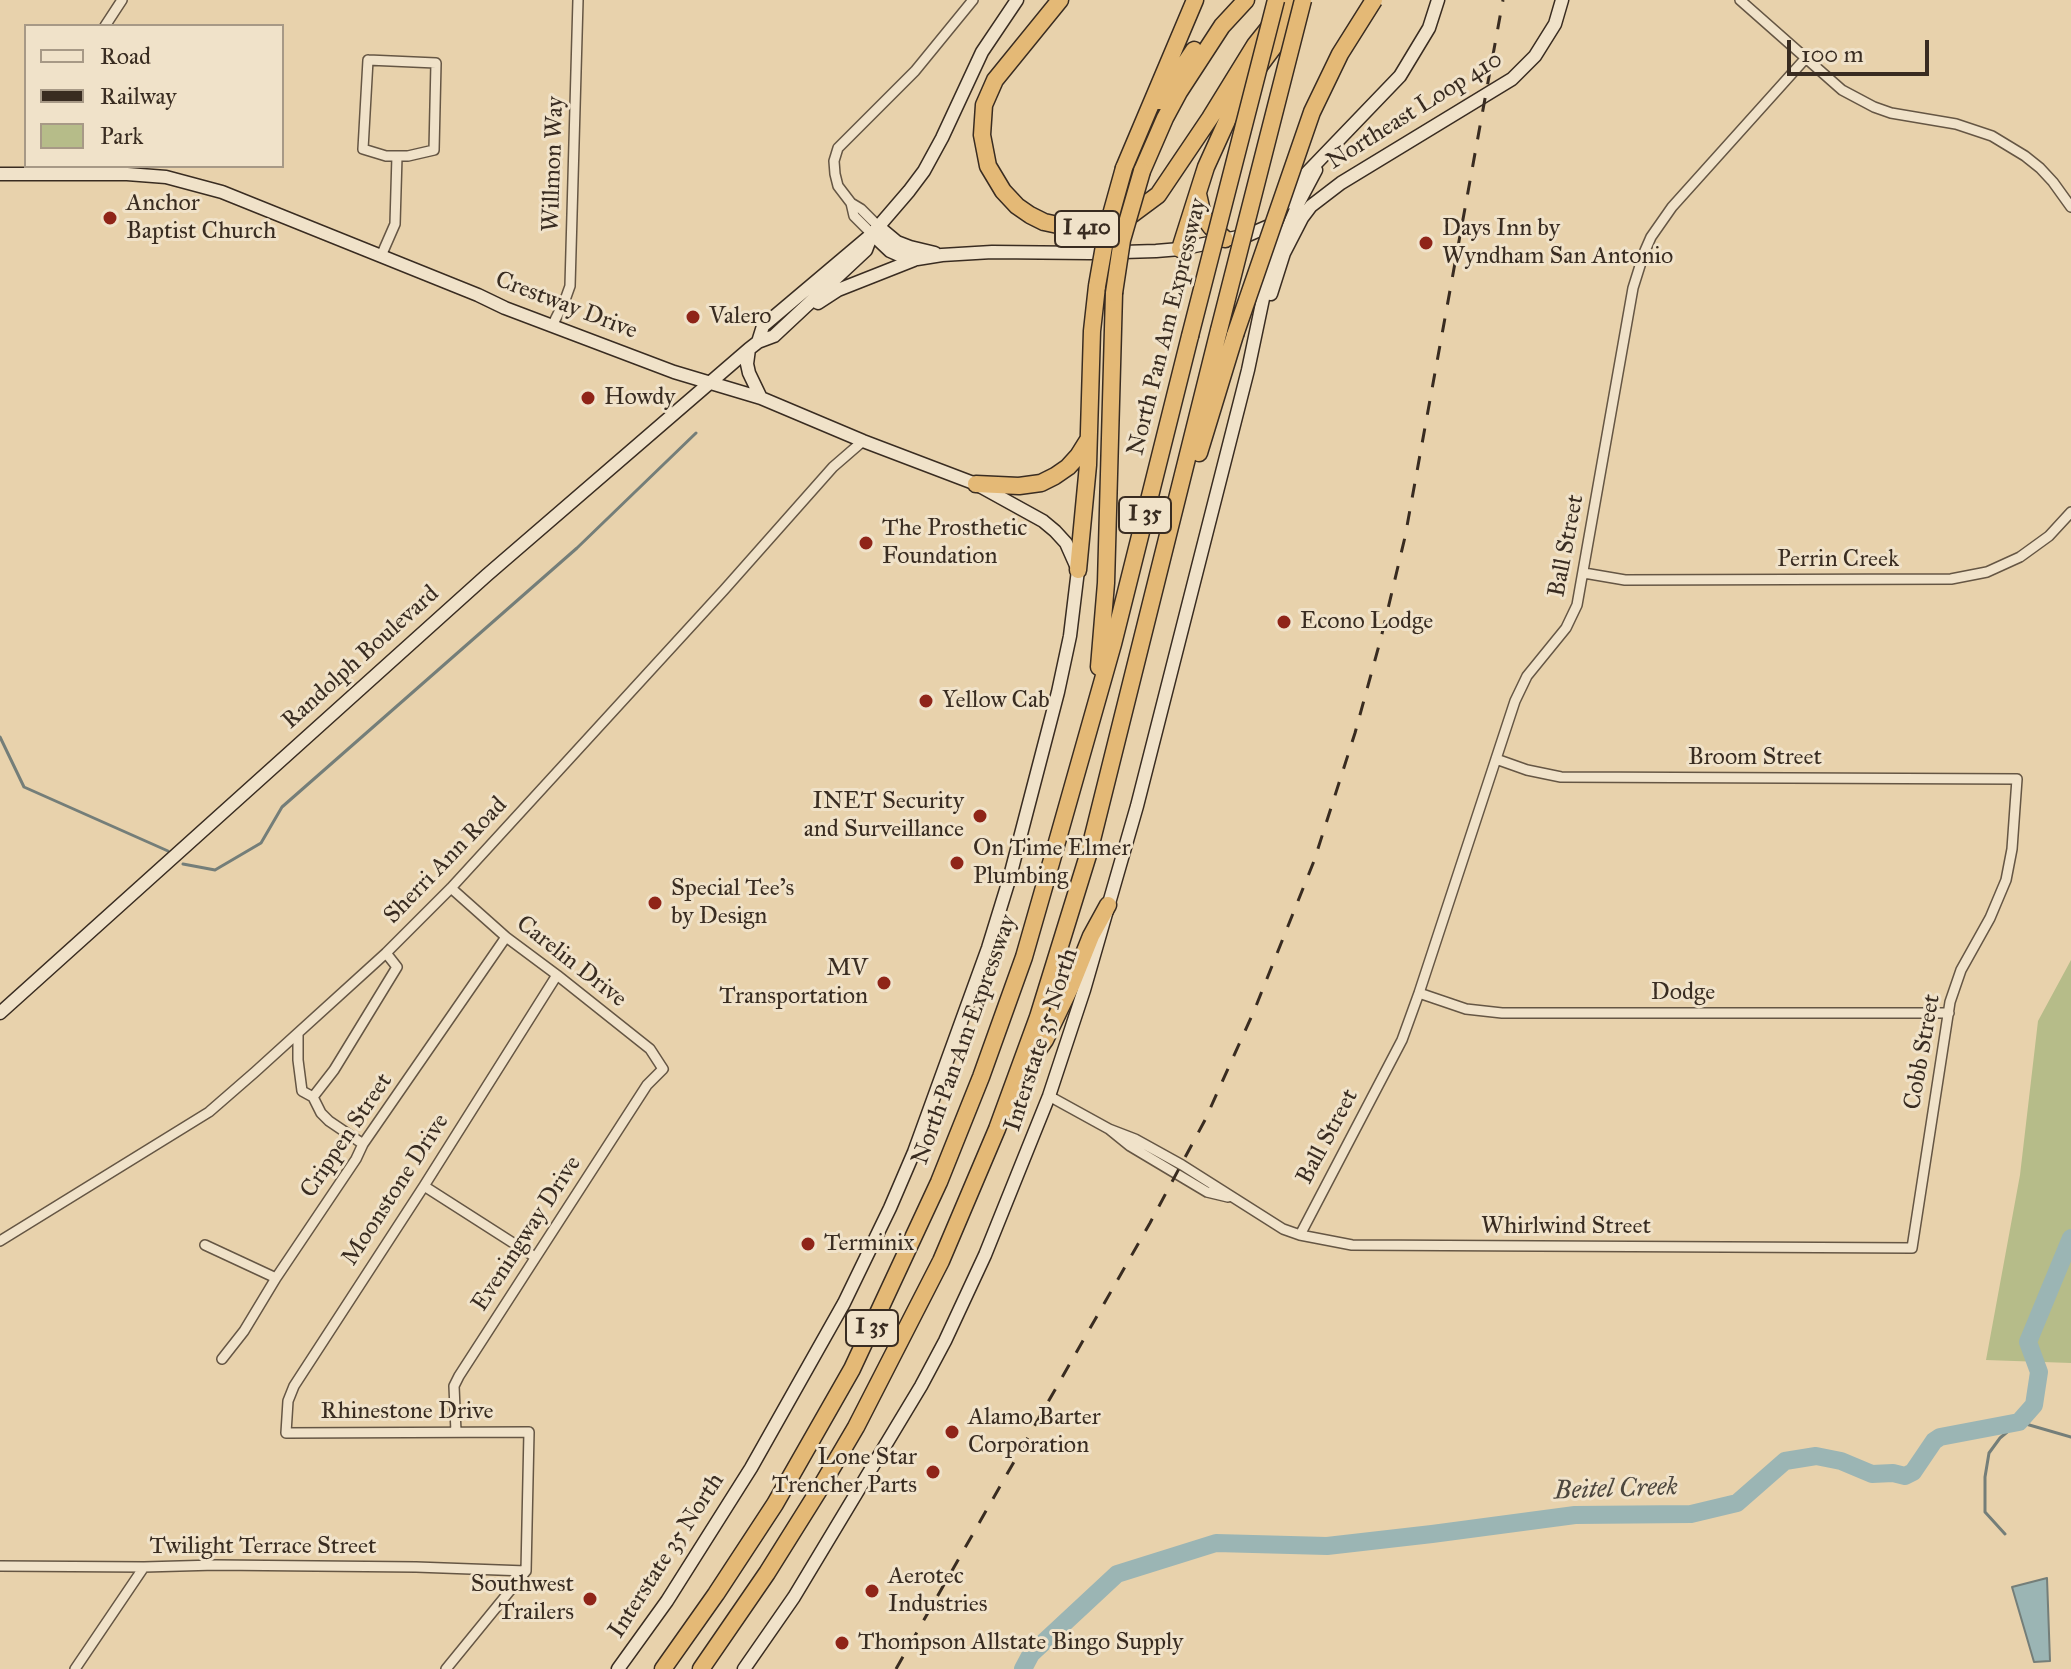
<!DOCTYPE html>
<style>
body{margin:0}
#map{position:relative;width:2071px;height:1669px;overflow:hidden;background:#e8d2ac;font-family:"IM FELL Great Primer",serif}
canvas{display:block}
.legend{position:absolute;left:24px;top:24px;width:260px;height:144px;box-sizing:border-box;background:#f0e2c9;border:2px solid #a79986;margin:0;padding:10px 14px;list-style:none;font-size:24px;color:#392c21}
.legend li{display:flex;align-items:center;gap:16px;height:40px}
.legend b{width:40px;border:2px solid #a79986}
.scale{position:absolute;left:1787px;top:40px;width:142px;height:36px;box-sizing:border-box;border:4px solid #392c21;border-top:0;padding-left:10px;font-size:24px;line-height:28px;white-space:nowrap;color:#392c21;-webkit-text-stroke:6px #f0e2c9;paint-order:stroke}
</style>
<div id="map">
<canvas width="2071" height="1669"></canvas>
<ul class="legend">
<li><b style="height:10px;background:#f0e2c9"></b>Road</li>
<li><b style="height:10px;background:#392c21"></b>Railway</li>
<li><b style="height:22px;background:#b6bc89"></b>Park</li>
</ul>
<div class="scale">100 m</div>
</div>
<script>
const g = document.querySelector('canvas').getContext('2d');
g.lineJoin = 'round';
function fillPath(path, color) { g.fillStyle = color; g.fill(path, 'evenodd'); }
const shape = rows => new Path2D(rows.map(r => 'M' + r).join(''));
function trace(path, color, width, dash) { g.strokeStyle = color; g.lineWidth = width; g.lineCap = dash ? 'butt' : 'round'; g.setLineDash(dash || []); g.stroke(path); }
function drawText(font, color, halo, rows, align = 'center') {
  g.font = font + ' "IM FELL Great Primer",serif'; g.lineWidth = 6; g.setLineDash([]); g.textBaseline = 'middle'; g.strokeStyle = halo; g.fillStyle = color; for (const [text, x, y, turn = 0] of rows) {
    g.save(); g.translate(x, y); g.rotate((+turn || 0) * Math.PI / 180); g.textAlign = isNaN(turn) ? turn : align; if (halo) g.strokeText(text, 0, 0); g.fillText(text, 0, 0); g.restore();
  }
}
fillPath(shape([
 [2071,960,2071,1363,1986,1360,2020,1175,2038,1021]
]), '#b6bc89');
const water = shape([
 [2047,1578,2050,1661,2034,1662,2012,1587,2047,1578]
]);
fillPath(water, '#9bb5b4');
trace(water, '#747e79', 2);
trace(shape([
 [0,737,24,787,168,851],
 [183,864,215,870,261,843,282,807,577,548,696,433],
 [2005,1534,1985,1512,1985,1477,1989,1453,2000,1438,2019,1422,2071,1437]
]), '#747e79', 3);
trace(shape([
 [1023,1669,1031,1654,1117,1574,1216,1543,1327,1546,1432,1534,1575,1515,1691,1514,1737,1503,1785,1461,1816,1456,1841,1461,1872,1474,1893,1473,1905,1476,1913,1472,1934,1441,1940,1437,2019,1422,2034,1405,2039,1372,2028,1342,2071,1238]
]), '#9bb5b4', 18);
const street = shape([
 [1740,0,1842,90,1874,107,1891,113,1956,124,1992,136,2025,156,2040,168,2053,182,2071,207],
 [105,26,122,0],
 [368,60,436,63,434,150,408,156,386,156,363,149,368,60],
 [851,203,854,216,872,234],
 [879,227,861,209,851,203,838,186,835,174,834,161,838,148,915,71,973,0],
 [381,256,395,224,397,156],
 [552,326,565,300,570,286,578,0],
 [1584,573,1625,580,1951,579,1987,572,2020,557,2049,536,2071,512],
 [451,888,506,937,557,975,650,1049,663,1069,647,1085,459,1376,454,1386,456,1432],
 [1419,993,1466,1009,1502,1013,1949,1013],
 [298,1034,298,1060,302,1091,313,1097,321,1113,329,1121,363,1144],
 [1049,1096,1109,1129,1130,1146,1207,1192,1228,1197],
 [313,1097,334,1070,397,967,386,953],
 [1109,1129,1135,1139,1182,1165,1283,1229,1300,1235,1352,1245,1912,1248,1950,1002,1961,970,1990,918,2006,880,2012,849,2017,779,1561,777,1527,770,1496,759],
 [424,1186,535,1257],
 [1300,1235,1402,1040,1419,993,1515,701,1527,676,1566,628,1577,605,1633,288,1644,253,1651,237,1672,207,1805,59],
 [0,1241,209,1112,255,1072,386,953,451,888,724,590,833,467,863,441],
 [205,1245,276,1278],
 [222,1359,244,1331,276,1278,356,1159,363,1144,506,937],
 [0,1566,144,1567,216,1565,416,1567,526,1571],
 [75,1669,144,1567],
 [446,1669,526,1571,529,1432,286,1433,288,1401,294,1386,424,1186,557,975]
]);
const secondary = shape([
 [0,174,127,174,166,177,222,192,478,295,505,308,674,372,761,398,863,441,976,484,1043,521,1055,531,1066,543,1078,570,1070,636,1058,692,1009,880,988,948,914,1152,890,1208,844,1303,751,1468,667,1601,618,1669],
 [1287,203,1302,178,1400,76,1429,28,1438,0],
 [879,227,897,242,910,247,935,253],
 [872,234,890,251,899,255,917,259,942,255,992,252,1090,253,1156,251,1180,249,1248,235,1276,223],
 [1284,253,1302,218,1311,206,1341,183,1512,79,1535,56,1555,24,1562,0],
 [1271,294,1284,253,1285,235,1299,202,1316,170],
 [818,303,838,290,914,260],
 [758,342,763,326,872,234,909,191,924,171,942,138,982,52,1017,0],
 [749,349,747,364,749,373,761,398],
 [0,1013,487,575,749,349,758,342,774,336,866,250,872,234],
 [744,1669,794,1597,921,1386,945,1341,985,1255,1049,1096,1084,990,1137,806,1248,370,1277,232]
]);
const highway = shape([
 [1060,0,995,80,984,105,982,135,988,166,1003,191,1017,206,1030,215,1044,222,1081,230,1109,226,1127,218,1158,195,1210,118,1255,45,1291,0],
 [1160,101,1194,50],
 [1124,168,1195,0],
 [1142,171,1165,118,1179,92,1222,26,1246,0],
 [1198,194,1203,216,1211,227,1225,239],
 [1180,249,1206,167,1240,92,1299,13],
 [1199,453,1235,335],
 [976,484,1019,486,1041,483,1055,476,1068,467,1078,456,1088,440],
 [1078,570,1088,465,1092,331,1097,286],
 [1099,667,1106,583,1114,293],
 [1028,1064,1045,1040,1071,986,1091,936,1108,905],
 [663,1669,716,1594,775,1504,852,1369,939,1182,981,1077,1024,957,1059,835,1113,644,1190,336],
 [701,1669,767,1573,819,1490,856,1427,941,1261,997,1129,1038,1017,1089,852,1219,330]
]);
trace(street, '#655644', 12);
trace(secondary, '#392c21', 15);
trace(highway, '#392c21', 19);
trace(street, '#f0e2c9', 9);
trace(secondary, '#f0e2c9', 12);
trace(highway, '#e4b976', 16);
trace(shape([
 [896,1669,1150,1223,1205,1120,1254,1011,1314,861,1355,733,1381,638,1405,537,1503,0]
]), '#392c21', 3, [14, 14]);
const highwayBridge = shape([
 [1097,286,1107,229,1124,168],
 [1114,293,1122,240,1142,171],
 [1219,330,1303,0],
 [1235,335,1312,112,1340,54,1374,0],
 [1190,336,1276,0]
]);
trace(highwayBridge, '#392c21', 19, []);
trace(highwayBridge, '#e4b976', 16);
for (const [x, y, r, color] of [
 [110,218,8,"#8f2418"],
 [1426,243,8,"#8f2418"],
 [693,317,8,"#8f2418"],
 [588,398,8,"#8f2418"],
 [866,543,8,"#8f2418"],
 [1284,622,8,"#8f2418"],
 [926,701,8,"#8f2418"],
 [980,816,8,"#8f2418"],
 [957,863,8,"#8f2418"],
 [655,903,8,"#8f2418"],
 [884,983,8,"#8f2418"],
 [808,1244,8,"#8f2418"],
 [952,1432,8,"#8f2418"],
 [933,1472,8,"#8f2418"],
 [872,1591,8,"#8f2418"],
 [590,1599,8,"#8f2418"],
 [842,1643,8,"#8f2418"]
]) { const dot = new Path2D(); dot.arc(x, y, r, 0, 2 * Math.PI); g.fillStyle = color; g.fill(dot); trace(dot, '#f0e2c9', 3); }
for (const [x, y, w] of [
 [1087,229,64],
 [1145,515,52],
 [872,1328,52]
]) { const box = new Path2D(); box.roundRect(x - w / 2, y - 18, w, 36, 6); g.fillStyle = '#f0e2c9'; g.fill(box); trace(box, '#392c21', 2); }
drawText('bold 22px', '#392c21', null, [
 ["I 410",1087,229],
 ["I 35",1145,515],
 ["I 35",872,1328]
]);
drawText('24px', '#392c21', '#f0e2c9', [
 ["Northeast Loop 410",1415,111,-32],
 ["Willmon Way",554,164,-88],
 ["Crestway Drive",566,306,21],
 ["North Pan Am Expressway",1168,327,-76],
 ["Ball Street",1567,546,-79],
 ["Perrin Creek",1838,560],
 ["Randolph Boulevard",361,658,-42],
 ["Broom Street",1755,758],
 ["Sherri Ann Road",446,861,-46],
 ["Carelin Drive",571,962,38],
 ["Dodge",1683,993],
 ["North Pan Am Expressway",965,1040,-70],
 ["Interstate 35 North",1042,1040,-72],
 ["Cobb Street",1923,1052,-80],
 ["Crippen Street",347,1136,-56],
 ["Ball Street",1328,1137,-62],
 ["Moonstone Drive",396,1190,-57],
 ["Whirlwind Street",1566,1227],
 ["Eveningway Drive",527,1234,-57],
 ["Rhinestone Drive",407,1412],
 ["Twilight Terrace Street",263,1547],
 ["Interstate 35 North",667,1556,-57]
]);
drawText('24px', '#392c21', '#f0e2c9', [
 ["Anchor",126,204],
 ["Baptist Church",126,232],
 ["Days Inn by",1442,229],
 ["Wyndham San Antonio",1442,257],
 ["Valero",709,317],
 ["Howdy",604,398],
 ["The Prosthetic",882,529],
 ["Foundation",882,557],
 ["Econo Lodge",1300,622],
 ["Yellow Cab",942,701],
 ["INET Security",964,802,"right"],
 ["and Surveillance",964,830,"right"],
 ["On Time Elmer",973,849],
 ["Plumbing",973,877],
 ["Special Tee's",671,889],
 ["by Design",671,917],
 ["MV",868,969,"right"],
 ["Transportation",868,997,"right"],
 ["Terminix",824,1244],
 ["Alamo Barter",968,1418],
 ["Corporation",968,1446],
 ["Lone Star",917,1458,"right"],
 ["Trencher Parts",917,1486,"right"],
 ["Aerotec",888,1577],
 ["Industries",888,1605],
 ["Southwest",574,1585,"right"],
 ["Trailers",574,1613,"right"],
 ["Thompson Allstate Bingo Supply",858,1643]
], 'left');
drawText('italic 26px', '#4d473e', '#f0e2c9', [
 ["Beitel Creek",1616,1490,-2]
]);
</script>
